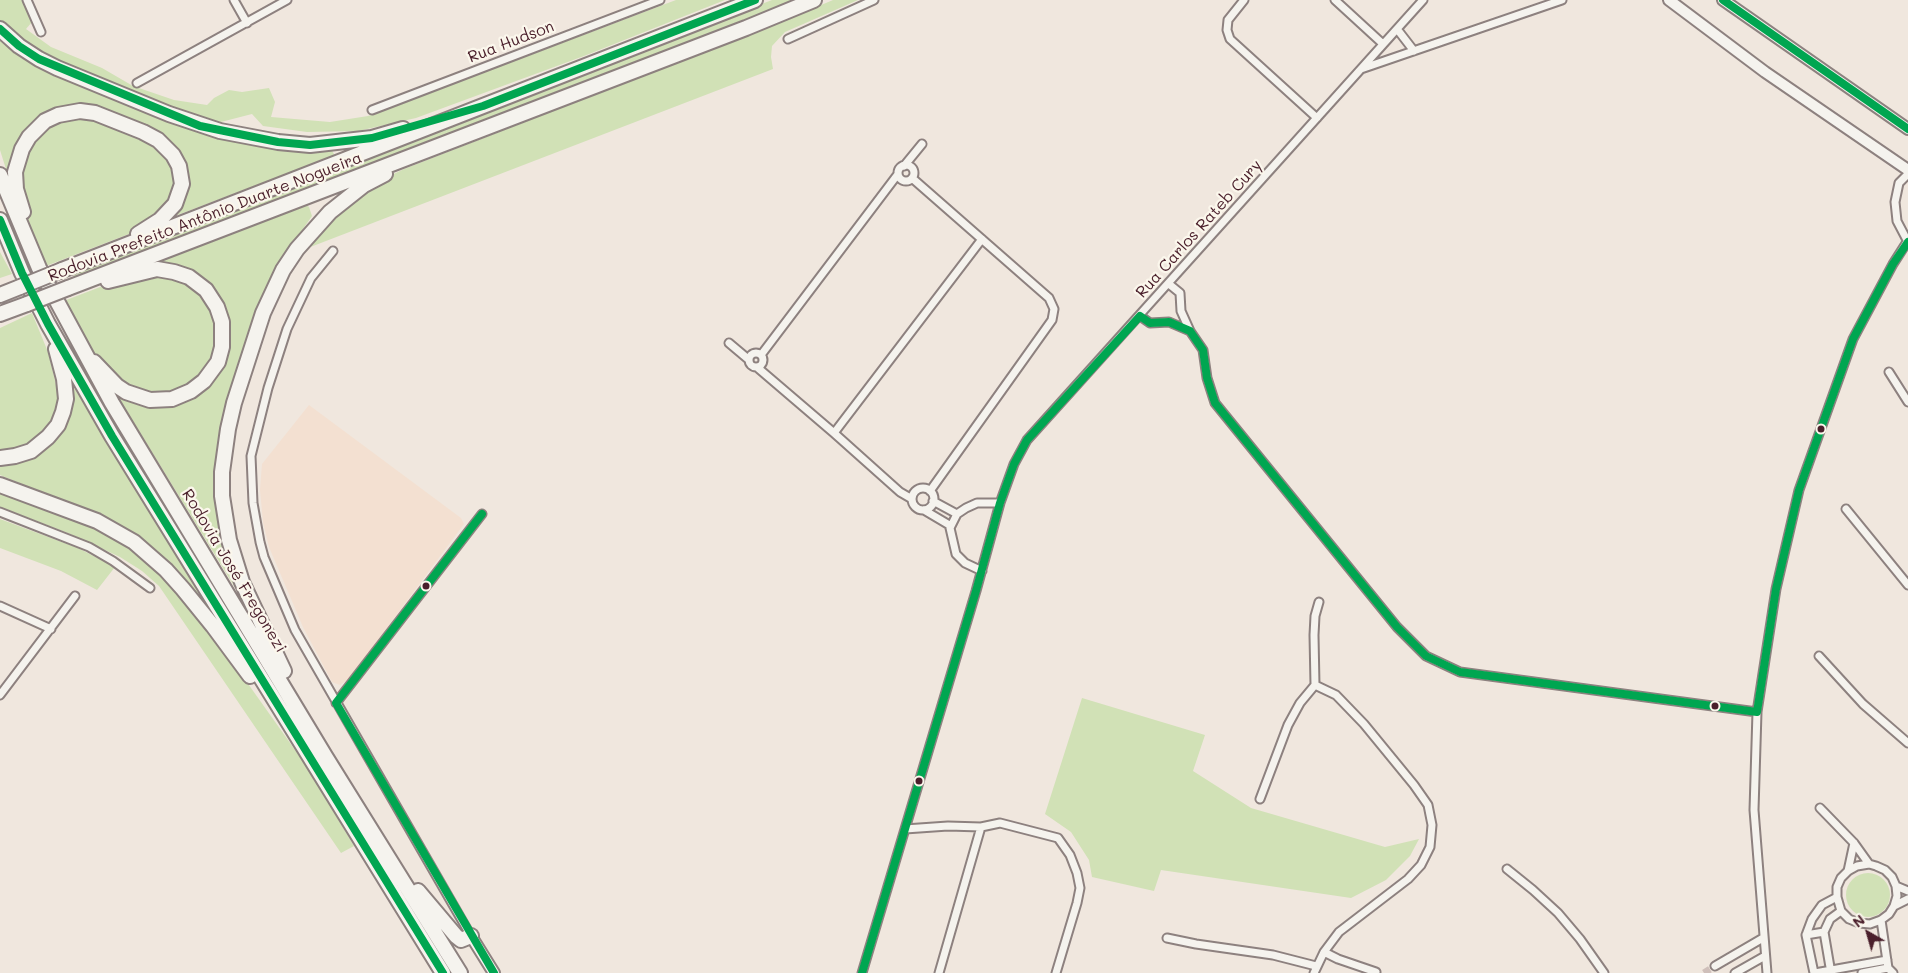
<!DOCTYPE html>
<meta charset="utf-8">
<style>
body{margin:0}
#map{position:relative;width:1908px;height:973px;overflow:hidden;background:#f0e7de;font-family:Mali,sans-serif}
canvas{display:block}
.north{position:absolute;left:1843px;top:908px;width:50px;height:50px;-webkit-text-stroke:4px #fbf7ec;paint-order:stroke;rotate:322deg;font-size:14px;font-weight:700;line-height:20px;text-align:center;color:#4a1f2b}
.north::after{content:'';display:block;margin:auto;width:18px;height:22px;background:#4a1f2b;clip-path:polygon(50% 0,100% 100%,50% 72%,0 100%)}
</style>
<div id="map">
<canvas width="1908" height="973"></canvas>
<div class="north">N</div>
</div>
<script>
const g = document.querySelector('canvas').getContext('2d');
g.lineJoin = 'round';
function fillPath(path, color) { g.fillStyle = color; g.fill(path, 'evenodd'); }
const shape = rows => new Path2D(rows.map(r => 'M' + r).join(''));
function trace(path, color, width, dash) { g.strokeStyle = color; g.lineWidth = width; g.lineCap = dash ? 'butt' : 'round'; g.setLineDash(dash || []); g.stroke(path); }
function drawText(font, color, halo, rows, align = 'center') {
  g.font = font + ' Mali,sans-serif'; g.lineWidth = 4.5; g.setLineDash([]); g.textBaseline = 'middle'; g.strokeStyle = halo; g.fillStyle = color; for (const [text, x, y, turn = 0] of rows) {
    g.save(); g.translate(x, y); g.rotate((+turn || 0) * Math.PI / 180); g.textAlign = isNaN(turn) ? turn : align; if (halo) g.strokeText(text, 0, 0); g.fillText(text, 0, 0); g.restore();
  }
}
fillPath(shape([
 [309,405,461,518,464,524,349,679,340,685,332,682,303,627,269,547,263,522,260,490,262,464]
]), '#f3e0d1');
fillPath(shape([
 [0,0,22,0,32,22,26,29,51,47,102,68,133,86,174,100,207,105,214,98,229,90,242,92,269,88,275,102,271,117,330,122,368,116,676,0,725,0,584,56,416,118,358,131,307,132,263,126,252,114,217,123,164,106,58,66,0,24],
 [772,0,803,0,258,207,75,279,73,274],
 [833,0,858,0,785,32,772,46,771,57,773,69,300,251,316,231,379,181,404,169,781,22],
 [0,35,163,116,331,149,334,154,333,156,175,216,183,204,186,192,181,163,108,113,36,123,11,185,0,150],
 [79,118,95,120,152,142,173,164,177,178,174,198,142,229,46,266,25,212,19,177,27,151,34,139,44,130,54,123,67,119],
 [0,188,34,272,28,274,0,194],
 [304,203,309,207,312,216,282,259,261,298,251,333,225,409,218,439,215,478,216,508,225,547,245,604,109,382,160,404,223,363,220,299,157,263,159,259],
 [0,252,12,274,0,278],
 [156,273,182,279,200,291,217,315,219,348,198,383,169,396,134,393,102,365,61,302,116,281],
 [32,313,48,352,59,397,54,419,39,437,21,448,0,450,0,328],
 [71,383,201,595,200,598,197,597,173,566,133,532,114,522,0,475,0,463,11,464,34,455,49,444],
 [0,488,71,513,139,549,202,619,305,764,354,846,341,853,159,586,142,571,120,557,68,533,0,507],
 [0,519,78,548,115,567,97,590,61,571,0,548],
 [1082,698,1205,735,1193,771,1251,808,1385,847,1419,839,1410,856,1386,880,1351,898,1161,870,1154,891,1092,877,1089,860,1071,832,1045,814],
 '1846 895a22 22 0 1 1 44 0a22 22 0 1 1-44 0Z'
]), '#d1e1b6');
trace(shape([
 [1704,973,1715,966]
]), '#cfbfba', 7, [7, 3.5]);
const street = shape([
 [27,0,41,32],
 [234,0,247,23],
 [1244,0,1228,20,1227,30,1230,39,1317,118],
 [1335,0,1383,44],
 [1397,29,1414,51],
 [788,39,874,0],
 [1361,69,1562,0],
 [137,83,287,0],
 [372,110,660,0],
 '898 173a8 8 0 1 1 16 0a8 8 0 1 1-16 0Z',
 [904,166,922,144],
 [1908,174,1899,183,1895,202,1897,221,1908,242],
 [912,178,1049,298,1054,309,1052,320,930,491],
 [333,251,311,278,287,329,268,388,251,456,253,503,260,542,264,557,295,630,471,936],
 [1169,284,1180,293,1181,311,1190,331,1203,350,1207,378,1215,403,1397,627,1426,656,1460,672,1757,712],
 [1140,316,1150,323,1169,322,1190,331],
 [729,343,748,359],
 '749 360a7 7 0 1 1 14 0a7 7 0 1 1-14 0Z',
 [761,355,898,174],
 [758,368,834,433,900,492,912,499],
 [1889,372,1908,402],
 [834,433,982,239],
 '912 499a11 11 0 1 1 22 0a11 11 0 1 1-22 0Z',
 [933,501,957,514],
 [1846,509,1908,585],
 [924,510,951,526],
 [0,512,89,547,113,561,150,588],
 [982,571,965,563,956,554,950,528,957,514,966,508,977,503,1000,503],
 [0,606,51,629],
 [1819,656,1863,704,1908,743],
 [0,695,75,596],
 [336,703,482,514],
 [1260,799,1288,725,1300,703,1315,685,1314,635,1315,616,1319,602],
 [1820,808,1854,843,1869,864],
 [905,829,948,826,981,827,1000,823,1058,838,1070,855,1077,873,1080,888,1077,903,1056,973],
 [1507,869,1533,890,1558,913,1580,939,1604,973],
 [1848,871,1854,843],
 [1896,886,1908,891],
 [1894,906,1897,896,1896,886,1892,877,1885,870,1876,866,1869,864,1857,866,1848,871,1841,878,1837,887,1837,897,1841,911,1849,919,1859,923,1870,924,1881,920,1889,914,1894,906,1908,899],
 [1881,920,1888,968,1893,973],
 [1806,935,1824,932],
 [1167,938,1196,944,1273,955,1316,966],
 [1324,952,1338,959,1376,972],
 [1715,966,1763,938],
 [862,973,976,591,1000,503,1014,464,1027,440,1423,0],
 [939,973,981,827],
 [1314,973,1324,952,1339,932,1408,879,1421,865,1430,847,1432,825,1428,805,1414,785,1364,724,1336,695,1315,685],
 [1735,973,1765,956],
 [1767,973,1754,810,1757,712,1776,589,1799,490,1853,339,1893,264,1907,242],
 [1814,973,1806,935,1812,919,1822,905,1837,897],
 [1815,973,1887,960],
 [1831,973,1824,932,1830,919,1841,911],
 [1862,973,1888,968]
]);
const secondary = shape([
 [1669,0,1765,72,1908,170],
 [1723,0,1908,129],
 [471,936,494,973]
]);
const highway = shape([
 [0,29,19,46,39,59,57,68,169,114,220,131,278,142,310,145,372,138,403,129],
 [0,175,39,268,112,403,325,756,460,973],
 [23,212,16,189,15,172,22,149,29,137,45,121,58,115,80,111,95,113,143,132,158,140,173,155,179,166,182,184,175,204,160,220,138,234],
 [0,220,22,273,48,324,112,436,443,973],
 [62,270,755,0],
 [68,288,746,28,814,0],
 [0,295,20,287],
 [0,314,27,304],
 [94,362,117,386,126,392,150,400,172,399,191,391,204,381,218,362,222,347,222,322,217,307,206,290,189,277,174,272,157,269,108,281],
 [0,458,15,456,31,451,48,437,58,425,63,412,66,399,64,379,56,349],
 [0,485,97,521,134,542,166,570,183,589,213,626,250,676],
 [284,671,242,582,229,540,222,496,222,472,228,429,234,403,263,313,283,270,297,249,330,212,364,185,385,174],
 [418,891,456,936,461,940,471,936]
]);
trace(street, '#8d817f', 11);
trace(secondary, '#8d817f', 14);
trace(highway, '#8d817f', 18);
trace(street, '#f5f3ee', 7);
trace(secondary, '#f5f3ee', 10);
trace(highway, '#f5f3ee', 14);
const highwayBridge = shape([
 [20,287,62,270],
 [27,304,68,288]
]);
trace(highwayBridge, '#8d817f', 18, []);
trace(highwayBridge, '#f5f3ee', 14);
trace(shape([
 [1723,0,1908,129],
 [0,29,19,46,39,59,200,126,278,142,310,145,372,138,483,106,755,0],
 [0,220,22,273,48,324,112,436,443,973],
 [482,514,336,703,494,973],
 [862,973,976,591,1000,503,1014,464,1027,440,1140,316,1150,323,1169,322,1190,331,1203,350,1207,378,1215,403,1397,627,1426,656,1460,672,1757,712,1776,589,1799,490,1853,339,1893,264,1908,242]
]), '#00a651', 8);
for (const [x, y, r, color] of [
 [1821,429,4.5,"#4a1f2b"],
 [426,586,4.5,"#4a1f2b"],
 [1715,706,4.5,"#4a1f2b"],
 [919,781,4.5,"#4a1f2b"]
]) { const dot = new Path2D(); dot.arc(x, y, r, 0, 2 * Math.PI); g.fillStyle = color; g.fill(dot); trace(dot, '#fbf7ec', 2); }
drawText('16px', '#4a1f2b', '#fbf7ec', [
 ["Rua Hudson",511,42,-21],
 ["Rodovia Prefeito Antônio Duarte Nogueira",205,217,-21],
 ["Rua Carlos Rateb Cury",1199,229,-48],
 ["Rodovia José Fregonezi",234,571,59]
]);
</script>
